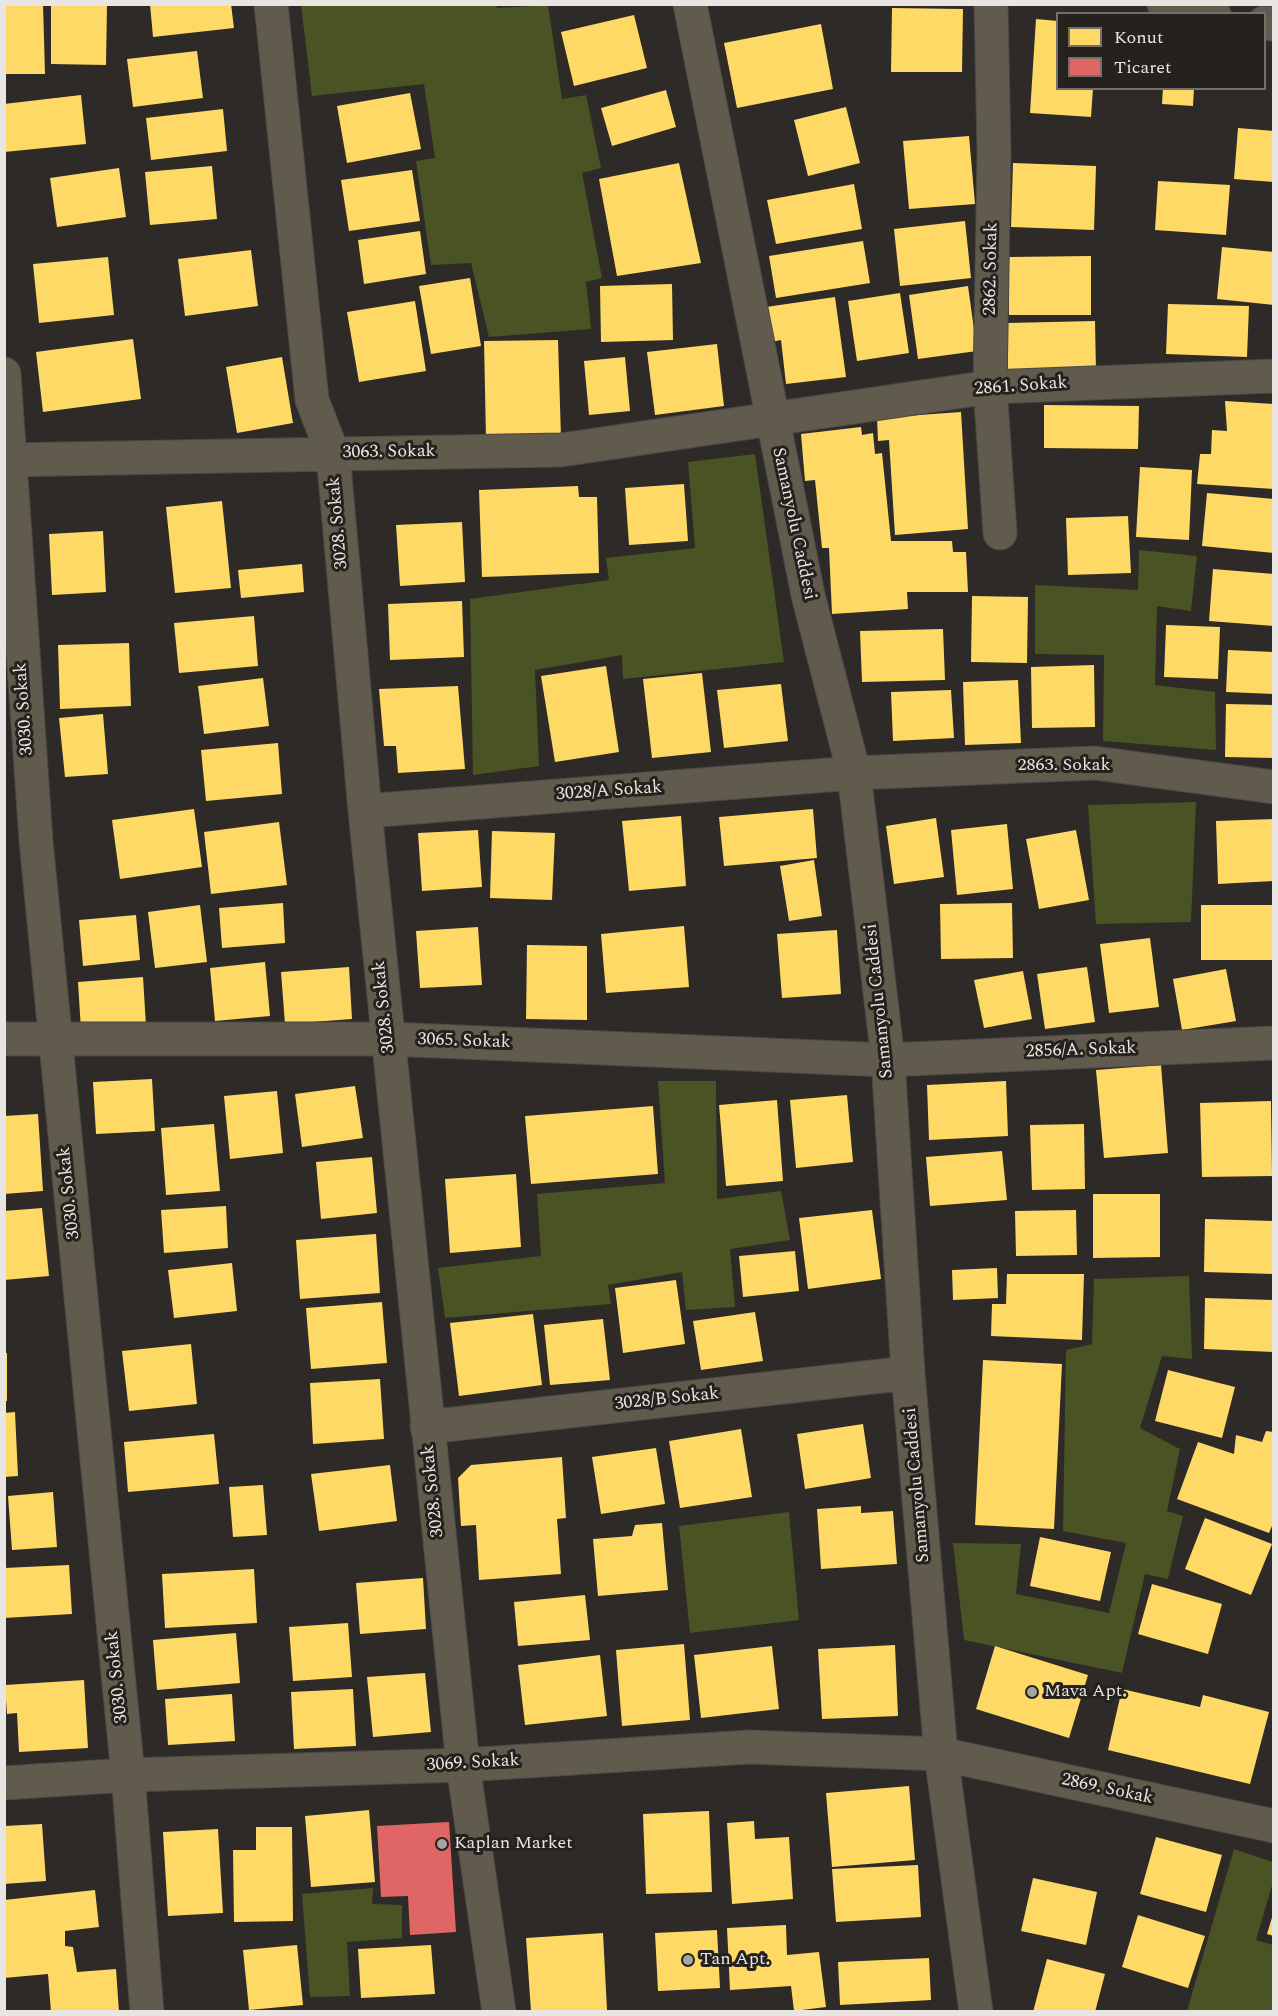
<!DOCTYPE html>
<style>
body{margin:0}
#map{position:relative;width:1278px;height:2016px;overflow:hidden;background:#2d2a27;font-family:Spectral,serif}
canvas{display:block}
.frame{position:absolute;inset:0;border:6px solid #e9e5e2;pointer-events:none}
.legend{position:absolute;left:1056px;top:12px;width:210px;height:78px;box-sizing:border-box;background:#25211c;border:2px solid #736f6b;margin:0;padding:8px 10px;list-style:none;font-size:18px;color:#e9e5e2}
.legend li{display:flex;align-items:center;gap:12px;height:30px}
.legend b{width:30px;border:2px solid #736f6b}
</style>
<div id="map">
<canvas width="1278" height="2016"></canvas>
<div class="frame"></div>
<ul class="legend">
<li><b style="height:16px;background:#ffd966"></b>Konut</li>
<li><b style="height:16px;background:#e06666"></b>Ticaret</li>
</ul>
</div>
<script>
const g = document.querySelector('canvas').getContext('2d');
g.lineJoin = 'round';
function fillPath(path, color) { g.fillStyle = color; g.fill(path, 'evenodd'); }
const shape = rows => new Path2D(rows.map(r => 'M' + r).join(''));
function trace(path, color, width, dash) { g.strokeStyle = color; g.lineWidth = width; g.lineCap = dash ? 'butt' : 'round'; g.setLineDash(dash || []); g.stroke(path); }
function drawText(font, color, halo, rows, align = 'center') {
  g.font = font + ' Spectral,serif'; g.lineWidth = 6; g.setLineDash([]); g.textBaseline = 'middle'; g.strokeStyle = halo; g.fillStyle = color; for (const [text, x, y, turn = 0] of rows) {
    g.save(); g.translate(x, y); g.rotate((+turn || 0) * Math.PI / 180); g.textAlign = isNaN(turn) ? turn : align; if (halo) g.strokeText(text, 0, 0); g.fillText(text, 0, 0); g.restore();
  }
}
fillPath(shape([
 [496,4,497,8,548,5,562,99,586,95,601,168,582,173,602,278,586,282,591,329,489,337,471,263,431,265,416,161,435,158,424,84,312,96,301,5],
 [755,454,784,662,623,679,622,655,535,670,539,766,473,775,470,599,609,580,606,558,695,548,688,462],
 [1139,550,1197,556,1191,611,1157,606,1155,685,1215,692,1216,750,1103,741,1104,655,1035,654,1035,585,1138,590],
 [1196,802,1191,922,1096,924,1088,805],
 [658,1081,716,1081,717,1199,781,1191,790,1240,730,1249,735,1307,686,1310,682,1272,608,1285,611,1304,445,1318,438,1268,541,1256,537,1194,665,1183],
 [1189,1276,1192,1359,1162,1356,1140,1428,1180,1449,1167,1511,1183,1516,1168,1579,1145,1574,1122,1673,964,1640,953,1543,1021,1544,1016,1594,1109,1613,1126,1543,1063,1531,1066,1350,1092,1344,1094,1279],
 [789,1512,799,1620,690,1633,679,1526],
 [1234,1849,1273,1862,1273,1882,1256,1940,1273,1945,1273,2011,1187,2011],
 [373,1888,372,1904,402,1905,402,1938,347,1942,350,1996,310,1997,302,1894]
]), '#4a5324');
fillPath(shape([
 [4,4,43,4,45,74,4,74],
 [51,4,107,5,106,65,51,64],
 [150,4,231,4,234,28,153,37],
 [892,8,963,9,962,72,891,72],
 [634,15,647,68,574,86,561,32],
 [1036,19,1058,21,1058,88,1093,88,1091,117,1030,113],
 [821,24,833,89,737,108,724,43],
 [197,51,203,98,133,107,127,59],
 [1163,88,1194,88,1193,106,1162,104],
 [666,90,676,127,612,146,601,108],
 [410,93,421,149,347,163,337,106],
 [81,95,86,144,4,152,4,104],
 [846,107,860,163,808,176,794,120],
 [223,109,227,151,151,160,146,118],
 [1238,128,1274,131,1274,182,1234,179],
 [969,136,975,204,909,209,903,141],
 [679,163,701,263,617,276,599,179],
 [1013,163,1096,166,1094,230,1011,227],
 [212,166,217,219,150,225,145,172],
 [119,168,126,217,57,227,50,178],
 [412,170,420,221,349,231,341,180],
 [1158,181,1230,185,1226,235,1155,230],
 [854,184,862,229,776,244,767,200],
 [965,221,971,278,900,286,894,229],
 [420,231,426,274,364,284,358,240],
 [863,241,870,283,776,298,769,256],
 [1222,247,1274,252,1274,305,1217,299],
 [251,250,258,306,185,316,178,259],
 [1091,256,1091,315,1009,315,1009,257],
 [108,257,114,315,39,323,33,264],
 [470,278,481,346,431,354,419,286],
 [672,284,673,340,601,342,600,286],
 [968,286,977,351,918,359,909,295],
 [900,293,909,353,857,361,848,301],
 [835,297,846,377,786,384,781,340,771,342,766,307],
 [415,301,426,371,359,382,347,312],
 [1168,304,1249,306,1247,357,1166,354],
 [1095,321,1096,373,1008,375,1007,323],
 [133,339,141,399,43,412,36,352],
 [558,340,561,438,486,440,484,341],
 [717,344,724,406,655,415,647,352],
 [282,357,293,423,237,433,226,367],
 [625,357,630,411,589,415,584,361],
 [1225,401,1274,404,1274,489,1197,484,1200,454,1211,454,1212,430,1227,431],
 [1044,405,1139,406,1138,449,1044,448],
 [961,412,968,529,895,535,889,440,878,441,877,418],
 [861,427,862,435,873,433,875,454,882,453,891,541,952,541,953,552,966,552,968,592,907,592,908,609,832,614,829,548,822,548,815,480,805,481,801,434],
 [1140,467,1192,470,1189,540,1136,537],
 [684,484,688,541,629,545,625,488],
 [578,486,579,497,597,497,599,573,482,577,479,490],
 [1207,493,1274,499,1274,553,1202,546],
 [222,501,231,588,175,593,166,507],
 [1128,516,1131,573,1068,575,1066,518],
 [462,522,465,582,400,586,396,525],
 [103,531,106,592,52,595,49,534],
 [302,564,304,592,241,598,238,570],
 [1213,569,1274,574,1274,626,1209,621],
 [972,596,1028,597,1027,663,971,662],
 [462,601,464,657,390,660,388,604],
 [254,616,258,666,179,673,174,623],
 [1166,625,1220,627,1218,679,1164,677],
 [943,629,945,680,862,682,860,631],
 [129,643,131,706,60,709,58,645],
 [1228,650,1274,652,1274,694,1226,692],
 [1094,665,1095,727,1032,728,1031,667],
 [606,666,619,752,555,762,541,676],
 [702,673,711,752,652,758,643,679],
 [263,678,269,726,204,734,198,686],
 [1018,680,1021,743,965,745,963,682],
 [781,684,788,741,724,748,717,690],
 [458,686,465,769,398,773,396,746,384,746,379,689],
 [951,690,954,738,893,741,891,692],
 [1226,704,1274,705,1274,758,1225,757],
 [103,714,108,774,65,777,59,718],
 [278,743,282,794,206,801,201,750],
 [194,809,202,867,120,879,112,820],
 [813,809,817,858,724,866,719,817],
 [681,816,686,886,629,891,622,821],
 [936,818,944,877,894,884,886,826],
 [1274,819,1274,881,1218,884,1216,821],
 [279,822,287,885,211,894,204,832],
 [1007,824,1013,889,957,895,951,830],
 [478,830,482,887,422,891,418,833],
 [1076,830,1089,900,1039,909,1026,839],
 [492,831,555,833,552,900,490,898],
 [814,860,822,916,789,921,780,866],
 [283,903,285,943,222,948,219,908],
 [1012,903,1013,958,941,959,940,904],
 [200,905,207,962,155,968,148,912],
 [1201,905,1274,905,1274,960,1201,960],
 [136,915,140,960,83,966,79,920],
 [684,926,689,987,606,993,601,934],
 [478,927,482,985,420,988,416,931],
 [837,930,841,994,782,998,777,934],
 [1150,938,1159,1007,1109,1013,1100,944],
 [527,945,587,946,587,1020,526,1019],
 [265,962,270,1016,215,1021,210,968],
 [349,967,352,1019,285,1024,281,972],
 [1087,967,1095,1022,1045,1029,1037,974],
 [1226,969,1236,1021,1182,1030,1173,979],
 [1023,971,1032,1019,984,1028,974,980],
 [143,977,146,1026,81,1030,78,982],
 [1161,1065,1168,1153,1104,1158,1096,1070],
 [152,1079,155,1131,96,1134,93,1082],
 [1006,1081,1008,1136,929,1140,927,1085],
 [355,1086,363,1138,302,1147,295,1094],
 [277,1091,283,1153,230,1159,224,1096],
 [847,1095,853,1162,796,1168,790,1100],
 [777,1100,783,1181,726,1186,719,1105],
 [1271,1101,1272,1176,1202,1177,1200,1103],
 [653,1106,658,1174,531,1184,525,1116],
 [38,1114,43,1191,4,1194,4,1116],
 [214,1124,220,1191,166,1195,161,1128],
 [1084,1124,1085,1189,1032,1190,1030,1125],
 [1002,1151,1007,1200,930,1206,926,1157],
 [372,1157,377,1213,321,1219,316,1162],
 [516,1174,521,1247,450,1253,445,1179],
 [1093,1194,1160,1194,1160,1257,1093,1258],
 [226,1206,228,1248,164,1253,161,1210],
 [42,1208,49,1276,4,1280,4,1211],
 [872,1210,881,1279,808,1289,799,1218],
 [1076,1210,1077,1255,1016,1256,1015,1211],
 [1205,1219,1274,1221,1274,1274,1204,1272],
 [376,1234,380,1293,300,1299,296,1240],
 [795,1251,799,1291,743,1297,739,1256],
 [232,1263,237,1311,174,1318,168,1270],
 [997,1268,998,1298,953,1300,952,1270],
 [1007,1274,1084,1274,1082,1340,991,1336,992,1304,1006,1304],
 [676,1280,685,1344,623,1353,615,1288],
 [1205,1298,1274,1300,1274,1352,1204,1349],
 [382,1302,387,1363,311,1369,306,1308],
 [755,1312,763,1361,701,1370,693,1321],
 [533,1314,542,1385,459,1396,450,1323],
 [603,1319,610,1380,550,1385,544,1325],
 [191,1344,197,1404,129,1411,122,1351],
 [5,1353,7,1353,7,1401,5,1401],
 [983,1360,1062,1364,1054,1529,975,1525],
 [1168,1370,1235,1387,1222,1438,1155,1421],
 [380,1379,384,1439,313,1444,310,1383],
 [15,1412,18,1476,4,1477,4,1413],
 [863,1424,871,1478,805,1489,797,1434],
 [741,1429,752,1497,680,1508,669,1441],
 [1266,1431,1274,1432,1274,1521,1269,1533,1177,1499,1198,1442,1234,1454,1236,1435,1262,1442],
 [214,1434,219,1484,128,1492,124,1442],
 [656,1448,665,1504,601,1514,592,1457],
 [562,1457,566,1518,557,1519,561,1574,479,1580,476,1525,461,1526,458,1478,471,1465],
 [390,1465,397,1521,319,1531,311,1474],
 [263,1485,267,1535,233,1537,229,1487],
 [53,1492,57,1547,12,1550,8,1496],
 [861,1506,861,1513,893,1511,897,1564,821,1569,817,1509],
 [1205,1518,1272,1544,1251,1595,1185,1569],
 [662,1523,668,1590,598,1596,593,1539,632,1536,635,1525],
 [1040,1537,1111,1552,1100,1601,1030,1586],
 [69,1565,72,1614,4,1618,4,1568],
 [254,1569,257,1623,165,1628,162,1574],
 [423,1578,426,1629,360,1634,356,1583],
 [1152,1584,1222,1604,1208,1654,1138,1634],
 [585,1595,590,1640,518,1646,514,1602],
 [348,1623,352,1677,293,1681,289,1627],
 [236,1633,240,1683,157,1690,153,1640],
 [684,1644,690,1720,622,1726,616,1650],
 [895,1645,898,1716,822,1719,818,1649],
 [772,1646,779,1709,701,1718,694,1655],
 [995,1646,1088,1675,1069,1738,976,1709],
 [600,1655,607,1716,525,1725,518,1665],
 [425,1673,431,1732,373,1737,367,1677],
 [84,1680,88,1748,19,1752,17,1713,7,1714,5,1685],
 [353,1689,356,1746,294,1749,291,1692],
 [1122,1689,1200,1707,1203,1695,1269,1712,1250,1784,1108,1750],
 [232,1694,235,1741,168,1745,165,1699],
 [909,1786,915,1860,832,1867,826,1793],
 [369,1810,375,1882,311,1887,305,1816],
 [709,1811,712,1892,646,1894,643,1814],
 [754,1821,755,1839,789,1837,793,1899,732,1904,727,1823],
 [42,1824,46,1881,4,1884,4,1826],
 [256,1827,292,1827,293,1921,234,1922,233,1850,256,1850],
 [218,1829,223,1913,168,1916,163,1832],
 [1156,1837,1222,1855,1206,1912,1140,1894],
 [918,1865,921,1917,836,1922,832,1869],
 [1033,1878,1097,1892,1086,1945,1021,1931],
 [95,1890,99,1927,65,1931,65,1946,73,1947,77,1972,116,1969,119,2012,51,2012,48,1974,4,1978,4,1900],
 [1273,1914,1274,1914,1274,1936,1267,1934],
 [1138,1915,1205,1936,1188,1988,1122,1967],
 [786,1925,787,1955,819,1952,826,2007,794,2011,791,1986,730,1990,727,1928],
 [717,1930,720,1988,658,1991,655,1933],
 [603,1933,607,2010,531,2012,526,1938],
 [297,1945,303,2005,249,2010,243,1950],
 [431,1945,435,1994,361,1998,358,1949],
 [929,1958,931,2000,840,2005,838,1962],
 [1047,1959,1105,1974,1095,2012,1033,2012]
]), '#ffd966');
fillPath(shape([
 [449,1822,456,1932,410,1935,408,1896,381,1897,377,1826]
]), '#e06666');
const minor = shape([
 [271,4,312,400,333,454,365,811,463,1765,499,2012],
 [690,4,808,595,854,773,888,1060,908,1373,941,1754,976,2012],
 [991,4,994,153,990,387,1000,533],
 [1164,4,1214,14],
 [1264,23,1274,24],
 [4,374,36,841,128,1775,147,2012],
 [4,460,561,450,990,387,1274,376],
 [365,811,854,773,1095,763,1274,787],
 [4,1039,389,1039,888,1060,1274,1043],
 [427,1427,908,1373],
 [4,1783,128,1775,463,1765,749,1747,941,1754,1274,1826]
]);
trace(minor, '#4a4846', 35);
trace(minor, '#615b4d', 33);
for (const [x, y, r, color] of [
 [1032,1692,6,"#a7a4a1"],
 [442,1844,6,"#a7a4a1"],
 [688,1960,6,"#a7a4a1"]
]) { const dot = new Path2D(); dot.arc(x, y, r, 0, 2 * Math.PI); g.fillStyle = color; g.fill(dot); trace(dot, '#25211c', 2); }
drawText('18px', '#e9e5e2', '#25211c', [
 ["2862. Sokak",992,269,-89],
 ["2861. Sokak",1021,387,-4],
 ["3063. Sokak",389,453,-1],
 ["3028. Sokak",339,523,-95],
 ["Samanyolu Caddesi",793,524,78],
 ["3030. Sokak",25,709,-94],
 ["2863. Sokak",1064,766],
 ["3028/A Sokak",609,792,-4],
 ["Samanyolu Caddesi",880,1001,-96],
 ["3028. Sokak",385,1007,-96],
 ["3065. Sokak",464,1042,2],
 ["2856/A. Sokak",1081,1051,-2],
 ["3030. Sokak",70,1193,-96],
 ["3028/B Sokak",667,1400,-6],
 ["Samanyolu Caddesi",918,1485,-95],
 ["3028. Sokak",434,1491,-96],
 ["3030. Sokak",118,1677,-96],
 ["3069. Sokak",473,1764,-3],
 ["2869. Sokak",1107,1790,12]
]);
drawText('18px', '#e9e5e2', '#25211c', [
 ["Mava Apt.",1044,1692],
 ["Kaplan Market",454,1844],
 ["Tan Apt.",700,1960]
], 'left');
</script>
